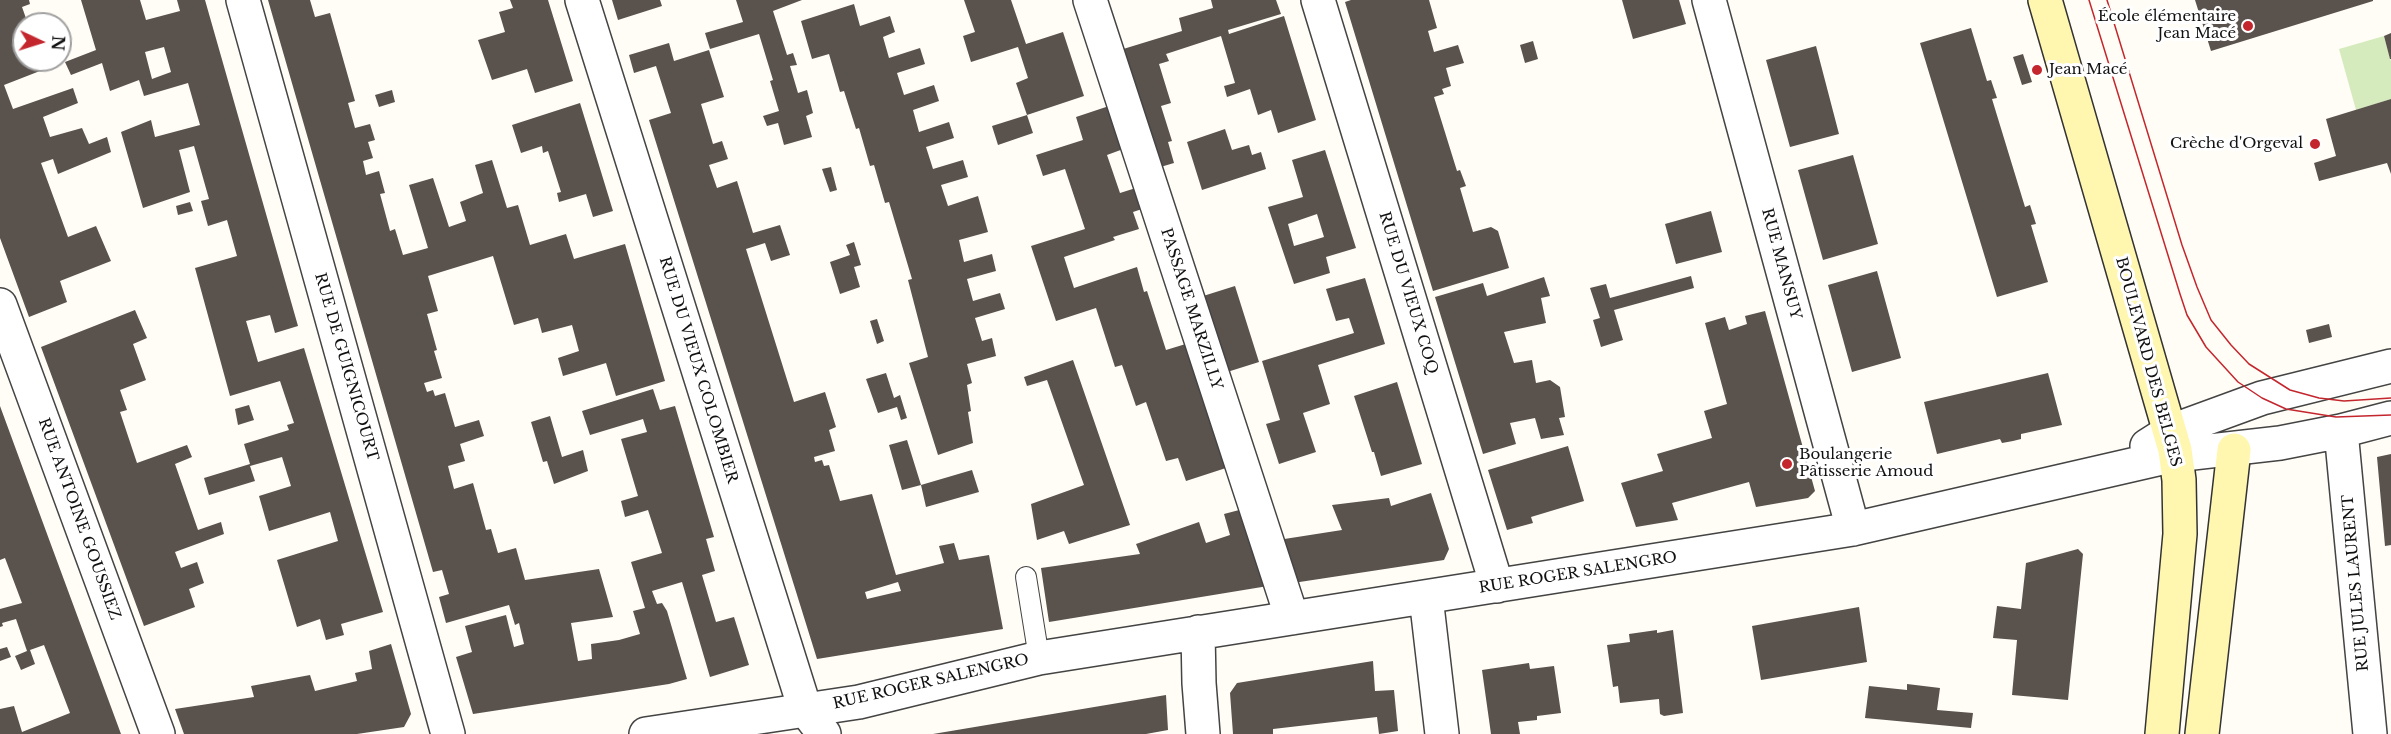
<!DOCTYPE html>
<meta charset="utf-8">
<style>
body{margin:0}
#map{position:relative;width:2391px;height:734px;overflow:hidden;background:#fffdf5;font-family:"Libre Baskerville",serif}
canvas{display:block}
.north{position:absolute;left:12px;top:12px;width:60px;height:60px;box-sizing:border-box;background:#fff;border:2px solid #a0a0a0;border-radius:50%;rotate:94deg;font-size:16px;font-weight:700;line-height:24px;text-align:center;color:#111}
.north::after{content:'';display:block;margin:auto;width:21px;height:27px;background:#c4262e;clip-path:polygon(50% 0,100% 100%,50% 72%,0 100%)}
</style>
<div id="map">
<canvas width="2391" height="734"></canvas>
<div class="north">N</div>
</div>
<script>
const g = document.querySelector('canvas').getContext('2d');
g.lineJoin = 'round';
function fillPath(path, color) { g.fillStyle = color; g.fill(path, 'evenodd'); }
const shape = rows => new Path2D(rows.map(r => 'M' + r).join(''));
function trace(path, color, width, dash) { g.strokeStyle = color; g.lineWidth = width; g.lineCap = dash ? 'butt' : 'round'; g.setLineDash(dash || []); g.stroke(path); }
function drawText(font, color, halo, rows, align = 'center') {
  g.font = font + ' "Libre Baskerville",serif'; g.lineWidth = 6; g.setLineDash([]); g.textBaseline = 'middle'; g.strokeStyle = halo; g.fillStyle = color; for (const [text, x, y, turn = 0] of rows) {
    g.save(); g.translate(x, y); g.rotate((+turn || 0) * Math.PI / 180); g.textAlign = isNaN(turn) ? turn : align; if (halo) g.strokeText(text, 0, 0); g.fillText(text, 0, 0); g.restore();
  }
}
fillPath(shape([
 [2384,36,2391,61,2391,99,2356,110,2339,49]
]), '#d5ebbd');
fillPath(shape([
 [0,0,29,0,30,4,22,7,28,24,24,24,24,60,41,60,45,69,4,85,13,109,73,88,78,103,43,117,50,137,82,128,89,144,107,137,111,152,58,174,53,159,41,163,68,237,96,226,111,261,60,281,67,302,29,317,0,238],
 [81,0,140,0,146,20,180,11,177,0,205,0,298,326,275,333,270,315,246,321,258,362,304,348,383,612,341,624,344,635,326,640,320,619,297,627,277,560,338,541,330,512,269,531,259,496,291,486,282,457,250,466,255,481,209,495,204,478,250,464,244,444,289,430,287,425,294,423,280,381,230,396,195,268,237,256,227,220,208,226,201,201,209,199,194,146,179,150,190,192,143,208,121,132,151,120,155,137,200,125,188,83,144,96,139,80,110,91,102,63,71,75,65,62,96,50],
 [164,47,171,72,152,79,145,52],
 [268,0,310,0,315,17,330,13,355,101,348,103,355,128,370,124,375,140,368,142,373,158,363,161,366,175,379,171,385,193,380,194,390,231,395,229,403,255,428,248,409,185,433,178,449,227,466,221,460,202,483,193,475,165,492,160,507,208,518,205,530,245,566,234,574,259,625,244,665,381,616,396,606,363,563,376,558,358,579,351,572,325,542,333,538,318,514,325,493,256,428,276,438,311,427,314,437,350,434,351,442,378,424,383,427,392,433,390,435,396,445,393,455,427,479,420,484,436,460,444,465,461,448,466,454,489,473,483,486,530,491,529,498,553,516,548,525,580,599,569,613,617,571,623,578,661,592,659,591,644,619,640,640,634,633,611,645,608,631,562,662,553,648,510,625,517,621,501,638,496,621,439,647,432,643,419,590,435,582,411,653,389,660,410,675,406,714,537,706,539,715,571,702,575,716,622,734,617,749,665,710,677,682,582,652,591,657,604,662,603,667,611,687,679,669,684,473,714,456,657,472,652,465,626,506,615,514,647,524,644,519,623,515,625,509,605,446,623,439,597,449,594,442,570,433,572],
 [510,0,548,0,573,81,535,93,527,69,492,80,478,40,505,32,499,12,513,8],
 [612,0,660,0,662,6,618,20],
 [736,0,802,0,773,11,787,55,793,53,797,65,790,66,798,93,807,90,813,113,806,116,812,137,784,145,778,123,767,126,763,116,779,111,770,81,773,80,759,34,710,49,705,33,743,22],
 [964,0,1011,0,1026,44,1063,32,1084,96,1027,115,1016,83,1028,78,1018,47,971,62,963,36,975,32],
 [1211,0,1276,0,1281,14,1228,30,1229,34,1284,16,1316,120,1278,133,1271,110,1258,115,1250,89,1227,97,1224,86,1235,83,1221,36,1166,54,1169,61,1159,64,1171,103,1161,106,1172,141,1168,142,1174,163,1157,168,1120,50,1182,31,1179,18,1213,8],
 [1351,0,1429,0,1437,28,1428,31,1434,52,1458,45,1464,63,1446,68,1451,86,1442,89,1444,94,1434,97,1457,171,1460,170,1466,186,1460,188,1473,232,1491,227,1498,231,1509,268,1433,291,1345,2],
 [1622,0,1679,0,1686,24,1633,39],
 [2195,0,2373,0,2373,1,2211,51],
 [854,4,860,26,890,16,895,32,883,37,889,58,920,48,925,64,897,73,904,95,934,85,939,101,913,110,919,132,949,122,954,138,926,147,933,169,963,160,968,177,941,185,948,206,978,196,988,232,959,240,964,262,992,254,996,271,967,279,973,301,1000,293,1005,309,975,318,982,341,992,338,996,356,967,364,972,383,967,385,971,411,968,412,973,443,938,455,909,363,928,357,908,280,912,279,889,202,885,203,874,165,870,166,859,128,856,129,844,91,840,92,829,54,812,59,801,21],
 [1971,28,1987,81,1991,80,1997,98,1992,99,2025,207,2030,205,2036,224,2031,225,2048,282,1997,297,1920,43],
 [2391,33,2391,59,2390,59,2384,36],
 [1533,41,1538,59,1525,63,1520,45],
 [669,43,674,61,709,50,724,97,701,104,713,144,722,141,728,159,709,165,717,188,737,181,753,233,780,225,790,255,771,261,765,243,746,249,794,402,825,392,836,427,829,430,835,451,814,457,815,462,822,460,824,466,829,465,840,501,872,494,896,575,944,563,939,546,954,543,959,560,989,555,1003,629,817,659,649,120,671,113,656,66,634,73,629,55],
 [898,582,901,591,867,599,865,592],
 [1816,46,1839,134,1790,147,1766,60],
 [2023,54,2032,82,2022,85,2013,57],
 [392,90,395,102,379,107,375,95],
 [2391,99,2391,174,2387,163,2319,181,2314,163,2336,156,2326,119],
 [580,103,613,211,593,217,586,194,559,202,557,193,561,192,548,151,543,153,542,146,521,153,512,125],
 [1112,105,1126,148,1107,155,1120,193,1139,187,1145,208,1133,212,1139,229,1113,237,1115,240,1064,257,1074,288,1137,267,1144,292,1147,291,1166,350,1189,343,1229,467,1186,481,1178,458,1166,461,1146,402,1136,406,1122,365,1115,367,1096,308,1056,321,1031,246,1085,229,1065,169,1043,176,1036,155,1083,140,1076,117],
 [1027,115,1033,133,998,145,992,126],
 [1225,129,1232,150,1249,145,1252,155,1261,152,1266,169,1202,190,1187,142],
 [1325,150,1356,248,1326,257,1330,273,1294,284,1268,207,1303,197,1292,160],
 [1317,214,1324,237,1294,246,1288,224],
 [1853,155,1878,244,1823,260,1798,170],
 [831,167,837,190,830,192,822,169],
 [190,202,193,211,178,215,176,206],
 [1711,211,1722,252,1676,264,1665,224],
 [854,242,861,265,854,267,860,287,840,294,830,262,850,255,846,245],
 [1877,271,1901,358,1852,372,1828,285],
 [1691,276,1694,288,1614,310,1623,340,1601,347,1593,320,1600,318,1590,288,1606,284,1610,298],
 [1544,277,1550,296,1541,298,1546,323,1504,332,1514,363,1532,360,1536,383,1550,380,1560,387,1565,417,1559,418,1564,435,1541,439,1535,418,1510,423,1516,444,1483,454,1435,297,1483,283,1487,296],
 [1365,278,1385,344,1318,365,1330,404,1303,413,1316,452,1279,464,1266,424,1280,420,1262,361,1354,333,1349,318,1336,321,1326,289],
 [1235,286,1259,362,1224,373,1200,297],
 [135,310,147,338,133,344,146,380,120,390,127,410,120,412,137,463,187,445,192,457,175,464,198,530,221,522,224,534,175,552,181,568,197,562,204,583,189,589,195,607,144,626,41,347],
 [1765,311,1815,491,1808,498,1756,507,1749,482,1672,503,1678,520,1636,527,1621,483,1663,471,1657,454,1712,438,1704,411,1727,404,1705,323,1725,317,1729,330,1747,324,1745,316],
 [877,319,884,341,877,344,870,321],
 [2329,324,2332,337,2309,343,2306,330],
 [1073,360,1130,525,1069,544,1064,531,1037,540,1031,504,1084,485,1047,380,1027,386,1024,377],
 [886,373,894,398,900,395,907,418,901,420,897,407,878,413,866,379],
 [2048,373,2062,425,2021,434,2021,439,2013,441,2002,443,2000,439,1937,454,1924,402],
 [1397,382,1422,464,1381,476,1374,452,1372,452,1354,396],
 [249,405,254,420,238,425,235,409],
 [0,406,50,542,121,734,0,734,0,709,14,706,22,732,70,713,44,645,30,650,35,664,21,670,15,656,27,651,16,619,2,623,3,626,0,627,0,609,22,603,5,558,0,560],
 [550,416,562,457,583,450,588,471,554,484,547,461,543,462,531,422],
 [907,440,921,485,902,490,889,445],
 [1568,446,1584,501,1531,517,1533,523,1507,530,1488,470],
 [2391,454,2391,545,2385,546,2377,457],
 [972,470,979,492,926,507,921,485],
 [1431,493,1449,549,1444,560,1293,583,1278,540,1342,530,1332,505,1389,498,1391,506],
 [1243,509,1268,586,1049,622,1041,568,1140,554,1136,544,1199,522,1206,543,1230,535,1224,514],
 [2078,549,2083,554,2068,700,2012,695,2017,640,1993,638,1997,606,2021,609,2026,563],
 [1859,607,1867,662,1761,680,1752,626],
 [1657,630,1657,633,1673,630,1683,713,1664,716,1660,714,1659,699,1620,703,1618,686,1613,687,1607,645,1630,642,1629,634],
 [391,644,411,714,404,727,357,734,184,734,175,709,254,697,251,686,310,675,315,691,357,681,355,673,372,669,369,651],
 [7,647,11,657,0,661,0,649],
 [1373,661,1375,691,1394,690,1398,731,1379,734,1377,717,1273,729,1273,734,1233,734,1230,693,1237,683],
 [1529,663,1530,669,1554,666,1561,713,1537,716,1537,720,1518,722,1520,734,1491,734,1482,670],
 [1907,684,1940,688,1937,710,1973,713,1971,728,1865,718,1869,686,1907,690],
 [1166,695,1168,730,1146,734,933,734]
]), '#5a524d');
const service = shape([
 [1026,577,1039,658]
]);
const minor = shape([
 [243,0,448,734],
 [582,0,805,709,824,734],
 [1090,0,1292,618],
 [1318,0,1497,586],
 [1709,0,1853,529],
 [0,305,158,734],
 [2341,431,2370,734],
 [2147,446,2169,432,2262,398,2391,366],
 [1426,597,1442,734],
 [1198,632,1199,683,1203,734],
 [646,734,859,702,1039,658,1853,529,2175,455,2280,443,2341,431,2391,418]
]);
const secondary = shape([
 [2045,0,2175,450,2179,480,2180,534,2162,734],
 [2202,734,2234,450]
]);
trace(service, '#444', 22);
trace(minor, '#444', 36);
trace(secondary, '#333', 36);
trace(service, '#fff', 20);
trace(minor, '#fff', 33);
trace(secondary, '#fff6b0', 33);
trace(shape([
 [2089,0,2180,294,2187,315,2206,347,2238,382,2262,398,2286,409,2336,417,2391,415],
 [2107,0,2182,245,2197,287,2211,320,2231,345,2249,364,2290,390,2319,398,2344,401,2391,398]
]), '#c4262e', 1.5);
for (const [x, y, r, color] of [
 [2248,26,6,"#c4262e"],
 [2037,70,6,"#c4262e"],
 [2315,144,6,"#c4262e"],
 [1787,464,6,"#c4262e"]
]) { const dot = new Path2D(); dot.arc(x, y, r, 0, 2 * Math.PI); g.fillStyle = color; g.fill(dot); trace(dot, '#fff', 2); }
drawText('15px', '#111', '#fff', [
 ["École élémentaire",2236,17],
 ["Jean Macé",2236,34],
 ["Jean Macé",2049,70,"left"],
 ["Crèche d'Orgeval",2303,144],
 ["Boulangerie",1799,455,"left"],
 ["Pâtisserie Amoud",1799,472,"left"]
], 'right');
drawText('15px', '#111', '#fff', [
 ["RUE MANSUY",1781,264,75],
 ["RUE DU VIEUX COQ",1408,293,73],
 ["PASSAGE MARZILLY",1191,309,72],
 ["BOULEVARD DES BELGES",2148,362,75],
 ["RUE DE GUIGNICOURT",346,367,74],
 ["RUE DU VIEUX COLOMBIER",698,370,73],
 ["RUE ANTOINE GOUSSIEZ",79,519,70],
 ["RUE ROGER SALENGRO",1578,573,-9],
 ["RUE JULES LAURENT",2356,583,-95],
 ["RUE ROGER SALENGRO",931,682,-13]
]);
</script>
